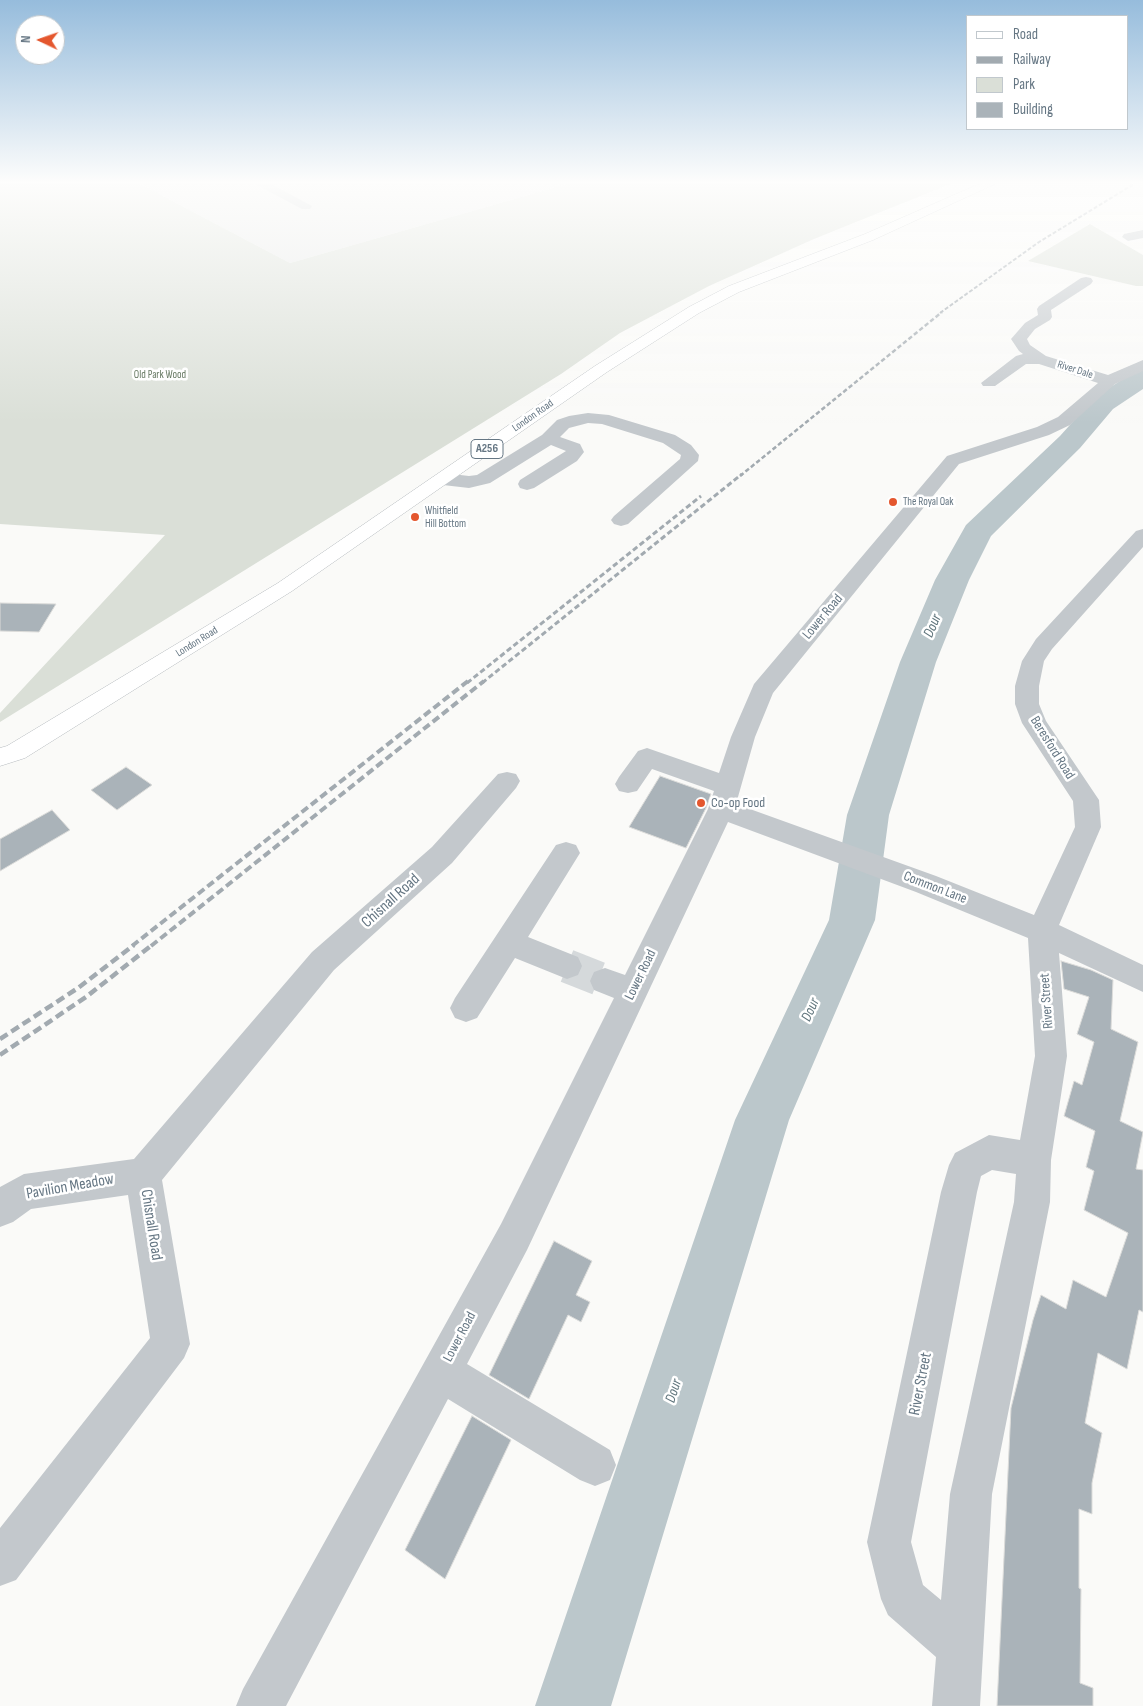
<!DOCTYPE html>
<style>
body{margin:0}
#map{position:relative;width:1143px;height:1706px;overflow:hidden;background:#fafaf8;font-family:"Sofia Sans Condensed",sans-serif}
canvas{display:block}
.legend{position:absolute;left:966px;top:15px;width:162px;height:115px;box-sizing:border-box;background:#fff;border:1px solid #c1c8cd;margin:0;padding:6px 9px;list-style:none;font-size:15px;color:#657683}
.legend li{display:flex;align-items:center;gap:10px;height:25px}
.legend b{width:25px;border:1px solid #c1c8cd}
.north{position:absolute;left:15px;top:15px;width:50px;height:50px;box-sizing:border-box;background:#fff;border:1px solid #c1c8cd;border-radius:50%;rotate:273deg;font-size:14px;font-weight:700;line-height:20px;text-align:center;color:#657683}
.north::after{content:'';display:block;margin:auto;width:18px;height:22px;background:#e4572e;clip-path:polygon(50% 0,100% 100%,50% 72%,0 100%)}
</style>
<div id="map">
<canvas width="1143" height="1706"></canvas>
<ul class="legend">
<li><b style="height:6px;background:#fff"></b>Road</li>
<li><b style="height:6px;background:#a2aab0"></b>Railway</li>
<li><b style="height:14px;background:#dadfd7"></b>Park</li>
<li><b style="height:14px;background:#aab3b9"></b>Building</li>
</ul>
<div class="north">N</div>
</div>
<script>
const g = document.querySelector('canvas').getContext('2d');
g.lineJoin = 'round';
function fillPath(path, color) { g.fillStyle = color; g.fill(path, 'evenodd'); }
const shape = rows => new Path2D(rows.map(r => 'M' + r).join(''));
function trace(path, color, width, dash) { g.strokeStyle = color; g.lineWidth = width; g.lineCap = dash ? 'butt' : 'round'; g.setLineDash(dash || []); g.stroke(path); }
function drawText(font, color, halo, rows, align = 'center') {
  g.font = font + ' "Sofia Sans Condensed",sans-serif'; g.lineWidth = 5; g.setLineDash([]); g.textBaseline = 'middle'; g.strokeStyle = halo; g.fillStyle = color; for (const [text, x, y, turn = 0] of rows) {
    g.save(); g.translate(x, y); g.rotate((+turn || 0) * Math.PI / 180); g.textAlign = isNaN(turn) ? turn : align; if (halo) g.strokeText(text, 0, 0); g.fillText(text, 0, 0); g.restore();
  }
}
fillPath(shape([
 [140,184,567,184,290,263]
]), '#e8e9e9');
fillPath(shape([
 [0,184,140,184,290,263,567,184,950,184,814,239,709,286,620,333,561,374,0,722,0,713,165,535,0,524],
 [1090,224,1143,255,1143,286,1136,286,1028,261]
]), '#dadfd7');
fillPath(shape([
 [1143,369,1143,389,1113,409,1080,448,991,536,969,580,936,662,889,815,875,920,789,1120,611,1706,535,1706,735,1120,829,920,847,815,900,662,935,580,966,525,1060,436,1095,397,1134,372,1143,369]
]), '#bbc7cb');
const building = shape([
 [0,603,56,604,39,632,0,631,0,603],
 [126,767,152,785,117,810,91,790,126,767],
 [660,776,711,794,706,808,686,848,629,827,660,776],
 [52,810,70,830,0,871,0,839,52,810],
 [1061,961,1091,970,1113,980,1111,1029,1138,1042,1120,1121,1143,1132,1136,1169,1143,1170,1143,1312,1139,1310,1127,1369,1098,1353,1085,1423,1102,1433,1092,1483,1092,1514,1079,1509,1079,1588,1081,1589,1080,1683,1093,1688,1093,1706,997,1706,1011,1408,1033,1320,1041,1295,1066,1309,1073,1280,1106,1297,1128,1233,1084,1210,1094,1171,1086,1167,1095,1131,1064,1116,1074,1081,1082,1085,1094,1042,1077,1034,1089,997,1064,989,1061,961],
 [554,1241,592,1261,576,1295,590,1302,581,1322,568,1315,529,1399,489,1375,554,1241],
 [472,1416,511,1440,445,1579,405,1550,472,1416]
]);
fillPath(building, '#aab3b9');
trace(building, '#dcdcda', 1);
trace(shape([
 [567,966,605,981]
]), '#d5d9db', 34, [34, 17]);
const major = shape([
 [979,184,995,184,873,240,739,292,699,313,607,372,292,591,25,758,0,766,0,748,7,746,278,583,595,366,689,307,729,286,865,234,979,184]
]);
trace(major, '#b5babe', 1);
fillPath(shape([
 [255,184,271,184,312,206,310,209,302,209,255,184],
 [1143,230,1143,238,1128,241,1122,237,1124,234,1143,230],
 [1086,277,1091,278,1093,281,1091,284,1051,310,1052,317,1050,320,1035,329,1027,339,1030,345,1046,356,1108,375,1143,360,1143,371,1115,384,1070,425,1049,435,959,464,773,693,755,737,736,804,936,876,1034,915,1075,827,1073,801,1022,723,1015,704,1015,686,1022,661,1036,639,1136,531,1143,529,1143,547,1052,649,1044,661,1039,686,1039,704,1046,721,1099,800,1101,827,1059,925,1143,965,1143,992,1059,953,1067,1056,1051,1160,1050,1202,992,1494,980,1706,932,1706,936,1657,888,1615,881,1599,867,1542,941,1192,949,1165,955,1153,989,1135,1020,1140,1035,1056,1028,938,916,892,728,822,527,1250,467,1364,610,1450,616,1465,610,1480,595,1486,580,1480,448,1399,286,1706,236,1706,243,1689,501,1224,614,998,594,990,590,981,594,972,605,968,625,975,708,809,714,791,652,769,637,791,628,793,619,791,615,784,619,777,638,751,647,748,719,773,731,737,754,684,947,456,1037,427,1058,417,1098,383,1039,364,1026,364,995,386,983,386,981,383,1016,356,1023,354,1019,351,1011,339,1025,323,1038,315,1037,309,1039,306,1081,278,1086,277],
 [992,1170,1016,1174,1014,1202,950,1494,941,1600,923,1585,911,1542,977,1192,981,1176,992,1170],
 [588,413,609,415,675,435,691,445,699,455,698,461,628,524,621,526,614,524,611,520,614,516,680,459,681,455,663,443,602,424,588,423,569,428,560,437,580,444,584,452,577,461,534,488,527,490,520,488,518,484,520,480,566,451,551,445,490,483,469,488,443,485,436,483,434,479,436,475,443,473,469,476,477,475,542,435,557,420,569,416,588,413],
 [507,772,516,774,520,781,516,788,452,863,334,970,162,1180,190,1344,184,1358,16,1580,0,1586,0,1528,150,1338,128,1195,31,1209,13,1222,0,1227,0,1187,24,1174,134,1159,312,952,432,847,498,774,507,772],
 [566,842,576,845,580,853,528,937,578,957,582,966,578,975,567,979,515,958,477,1018,466,1022,455,1018,450,1008,455,998,556,845,566,842]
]), '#c3c8cc');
fillPath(major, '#fff');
trace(shape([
 [940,313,1039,242,1134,184]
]), '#a2aab0', 2, [4, 2]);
trace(shape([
 [740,476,942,312]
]), '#a2aab0', 2.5, [4.5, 2.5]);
trace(shape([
 [467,683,701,496],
 [482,683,742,474]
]), '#a2aab0', 3, [5.5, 3]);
trace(shape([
 [132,946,468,681],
 [151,946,484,681]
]), '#a2aab0', 4, [8, 4]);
trace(shape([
 [0,1039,78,988,134,945],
 [0,1055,86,997,152,945]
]), '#a2aab0', 4.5, [9, 4.5]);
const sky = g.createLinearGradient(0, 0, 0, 423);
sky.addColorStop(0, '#96bcdc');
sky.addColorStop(0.43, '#fdfdfc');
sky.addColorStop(1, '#fdfdfc00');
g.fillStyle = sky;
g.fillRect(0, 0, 1143, 423);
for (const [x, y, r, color] of [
 [893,502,5,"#e4572e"],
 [415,517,5,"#e4572e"],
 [701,803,5,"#e4572e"]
]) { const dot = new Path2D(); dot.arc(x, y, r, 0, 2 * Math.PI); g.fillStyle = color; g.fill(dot); trace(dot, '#fff', 2); }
drawText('11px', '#657683', '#fff', [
 ["River Dale",1075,370,18],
 ["London Road",533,416,-35],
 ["London Road",197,642,-32]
]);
drawText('11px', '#687a64', '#fff', [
 ["Old Park Wood",160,375]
]);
drawText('11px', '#657683', '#fff', [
 ["The Royal Oak",903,502],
 ["Whitfield",425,511],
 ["Hill Bottom",425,524]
], 'left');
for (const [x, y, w] of [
 [487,449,32]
]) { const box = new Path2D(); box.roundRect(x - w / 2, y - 9.5, w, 19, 4); g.fillStyle = '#fff'; g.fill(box); trace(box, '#657683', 1); }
drawText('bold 12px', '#657683', null, [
 ["A256",487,449]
]);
drawText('14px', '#657683', '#fff', [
 ["Lower Road",823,617,-50],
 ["Beresford Road",1052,748,58],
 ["Common Lane",935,888,21],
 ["Lower Road",641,975,-64],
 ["River Street",1047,1001,-94],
 ["Lower Road",460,1337,-62]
]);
drawText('14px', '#657683', '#fff', [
 ["Co-op Food",711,803]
], 'left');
drawText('italic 15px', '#60757c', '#fff', [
 ["Dour",933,626,-67],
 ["Dour",811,1010,-66],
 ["Dour",674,1391,-72]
]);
drawText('16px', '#657683', '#fff', [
 ["Chisnall Road",391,901,-42],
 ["Pavilion Meadow",70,1187,-10],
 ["Chisnall Road",151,1225,81],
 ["River Street",921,1384,-79]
]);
</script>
